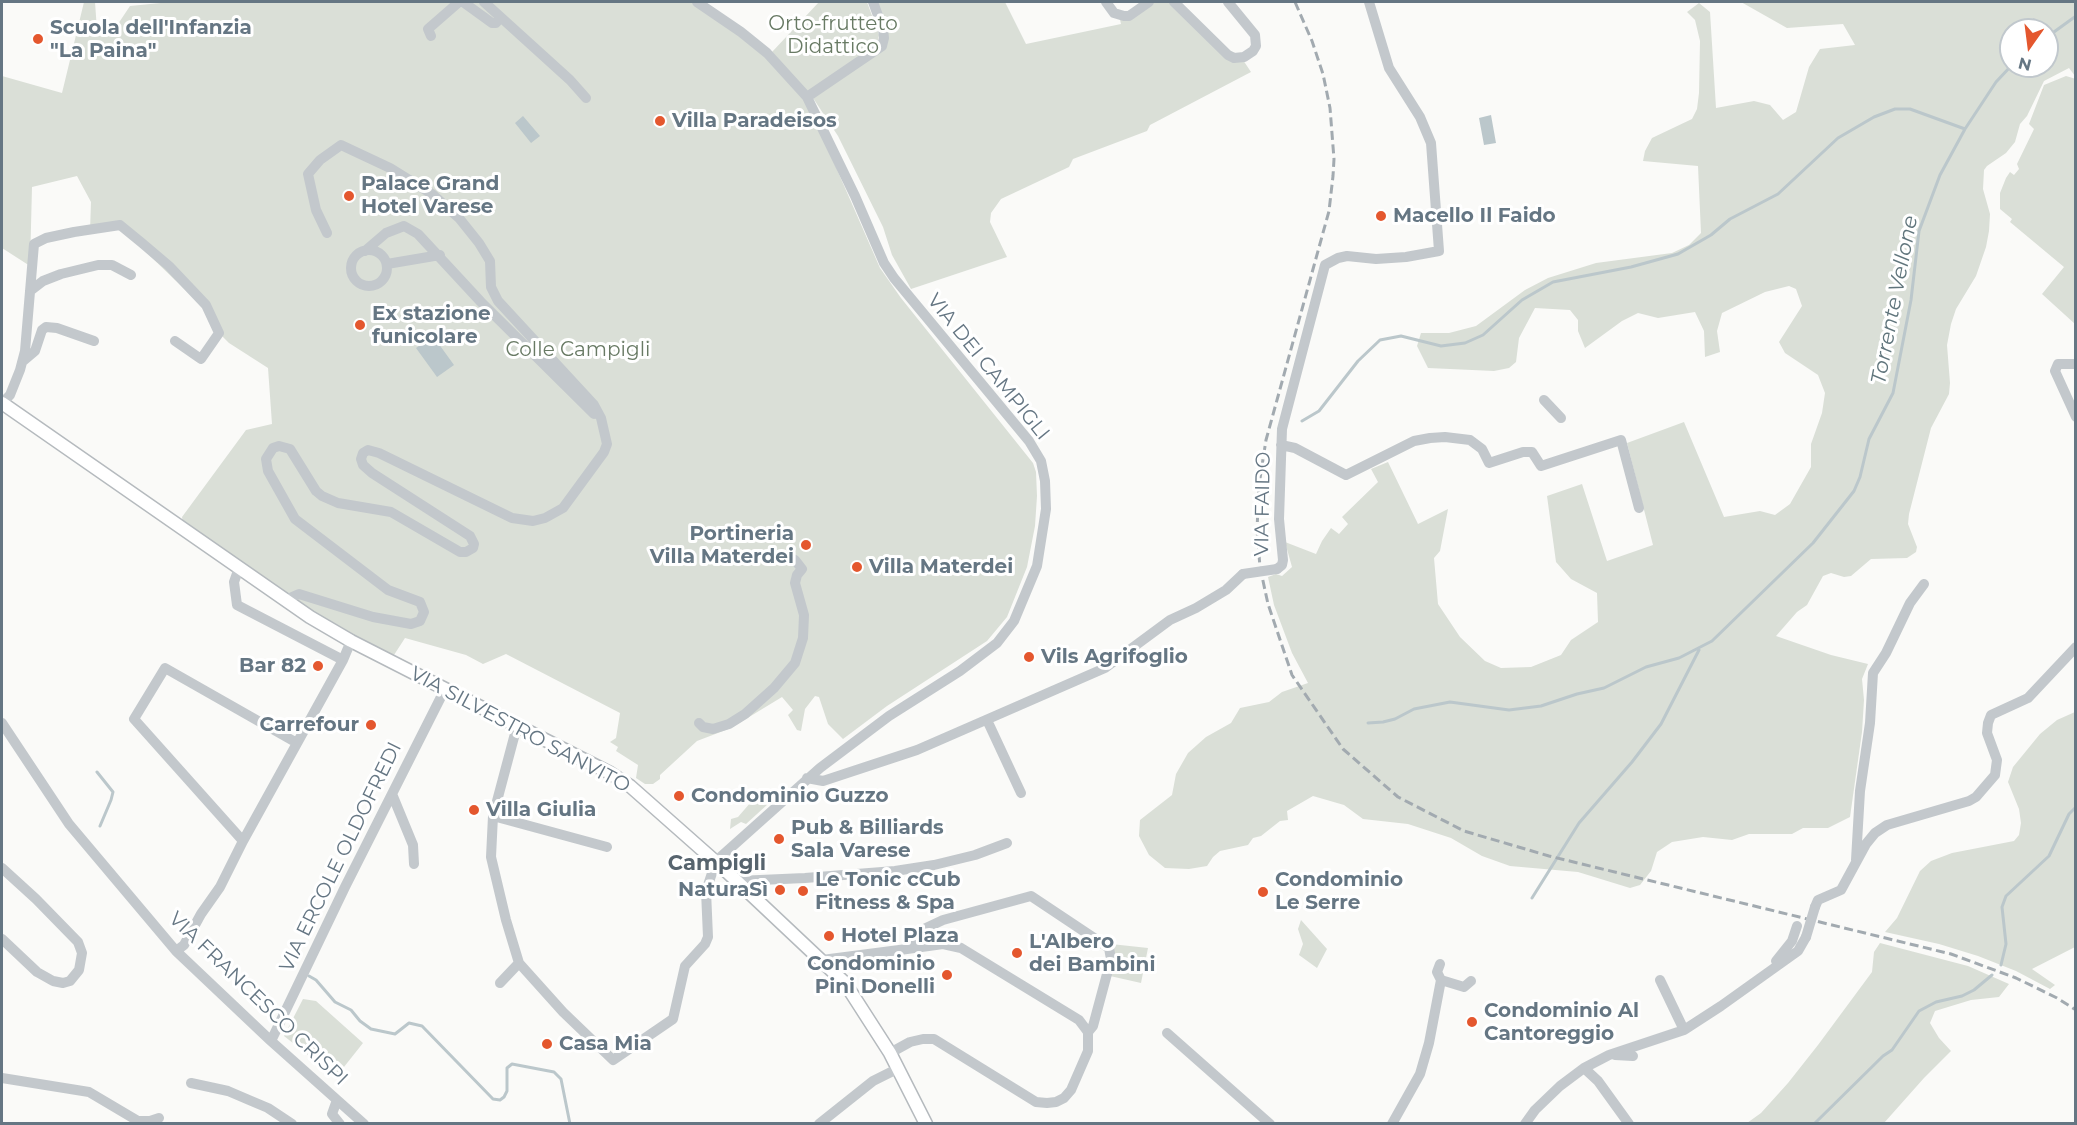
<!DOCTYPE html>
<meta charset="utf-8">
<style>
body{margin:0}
#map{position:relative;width:2077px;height:1125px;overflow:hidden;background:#fafaf8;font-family:Montserrat,sans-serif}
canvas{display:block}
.frame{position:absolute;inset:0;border:3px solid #657683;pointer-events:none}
.north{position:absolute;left:1999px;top:18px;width:60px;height:60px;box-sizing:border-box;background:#fff;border:2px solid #c1c8cd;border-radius:50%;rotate:194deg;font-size:16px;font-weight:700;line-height:24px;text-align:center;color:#657683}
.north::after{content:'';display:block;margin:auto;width:21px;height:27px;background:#e4572e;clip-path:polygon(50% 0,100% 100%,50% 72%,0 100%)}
</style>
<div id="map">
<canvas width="2077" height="1125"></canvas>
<div class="frame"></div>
<div class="north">N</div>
</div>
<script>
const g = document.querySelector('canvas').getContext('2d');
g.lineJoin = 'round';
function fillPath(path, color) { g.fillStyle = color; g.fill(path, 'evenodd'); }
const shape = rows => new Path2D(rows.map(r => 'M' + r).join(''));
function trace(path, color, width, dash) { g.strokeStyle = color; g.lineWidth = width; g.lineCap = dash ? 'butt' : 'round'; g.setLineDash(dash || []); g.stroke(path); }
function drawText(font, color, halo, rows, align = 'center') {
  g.font = font + ' Montserrat,sans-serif'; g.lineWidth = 6; g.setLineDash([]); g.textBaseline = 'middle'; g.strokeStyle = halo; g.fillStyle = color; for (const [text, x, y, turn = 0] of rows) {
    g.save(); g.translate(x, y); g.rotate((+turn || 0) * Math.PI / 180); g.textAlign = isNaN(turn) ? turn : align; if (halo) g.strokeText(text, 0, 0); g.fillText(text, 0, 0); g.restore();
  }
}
fillPath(shape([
 [84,2,95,2,97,30,110,36,130,6,171,2,691,2,740,35,765,55,807,101,880,268,901,298,1033,463,1036,472,1037,496,1035,526,1027,567,1007,617,987,641,887,706,843,739,828,724,819,697,815,696,805,709,801,731,797,730,788,715,793,710,782,697,731,728,697,741,660,775,660,779,653,784,645,784,636,778,638,765,616,751,618,747,610,742,616,738,620,713,506,654,483,664,466,655,405,638,394,655,321,621,183,523,182,517,246,430,272,424,268,368,229,343,217,331,203,307,120,227,90,231,91,202,77,176,32,187,30,266,2,248,2,76,62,93],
 [819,2,867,2,879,35,877,46,810,95,772,52],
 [876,2,1005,2,1026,44,1121,24,1119,15,1149,2,1172,2,1228,55,1243,60,1251,72,1150,125,1147,131,1073,159,1069,167,1001,199,991,213,990,222,1007,257,911,289,892,255,883,227,838,136,813,98,885,46],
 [1741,2,2075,2,2075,76,2069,68,2044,81,2027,116,2020,124,2015,142,2006,153,1987,166,1984,170,1983,189,1990,214,1989,231,1986,247,1976,276,1956,309,1951,324,1947,345,1950,383,1949,394,1931,428,1909,514,1908,524,1917,547,1916,552,1907,558,1871,559,1851,576,1844,577,1831,573,1823,576,1807,605,1797,612,1776,636,1831,655,1868,664,1862,679,1864,700,1862,732,1850,817,1828,828,1803,828,1792,834,1749,834,1732,840,1703,837,1672,842,1657,852,1651,871,1640,885,1630,888,1578,872,1510,866,1482,856,1451,838,1408,824,1363,819,1344,805,1313,796,1287,811,1288,820,1280,821,1261,836,1253,838,1248,845,1220,851,1213,857,1207,866,1189,869,1165,868,1149,855,1139,836,1140,820,1172,795,1176,774,1188,753,1206,737,1231,723,1240,708,1269,702,1282,692,1308,683,1292,653,1274,605,1268,577,1276,574,1282,576,1292,567,1285,542,1316,554,1322,541,1331,528,1339,534,1348,524,1342,517,1378,482,1371,469,1388,462,1418,524,1448,509,1440,551,1434,558,1438,604,1460,637,1485,661,1501,668,1531,667,1561,655,1571,640,1598,622,1597,593,1571,579,1556,562,1547,496,1582,484,1607,561,1653,545,1627,443,1684,422,1724,517,1760,511,1775,515,1790,504,1811,467,1811,444,1822,413,1825,393,1818,375,1785,353,1779,342,1802,306,1796,289,1789,286,1765,292,1722,313,1717,331,1720,352,1705,357,1704,331,1695,312,1658,318,1638,313,1622,321,1585,348,1578,331,1578,320,1570,310,1535,308,1519,338,1516,362,1509,368,1494,371,1428,368,1417,346,1421,333,1449,333,1476,326,1525,290,1548,278,1596,263,1672,253,1689,245,1701,233,1698,166,1643,161,1645,151,1652,138,1692,119,1697,109,1699,93,1700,41,1695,20,1687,12,1699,3,1710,12,1716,108,1754,101,1770,105,1783,120,1796,112,1809,67,1820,49,1855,45,1843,24,1787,28],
 [2011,30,2047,30,2047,66,2011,66],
 [2066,76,2076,79,2075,324,2042,294,2064,267,2010,222,2012,219,2000,209,2000,193,2006,178,2010,172,2014,175,2019,169,2017,164,2034,129,2029,124,2044,85],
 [2075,712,2075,947,2032,969,2055,985,2050,989,2016,971,1978,956,1939,944,1885,932,1897,918,1920,871,1931,861,1952,853,2014,841,2019,835,2021,823,2019,809,2008,782,2013,767,2040,734,2057,720],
 [757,795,768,804,746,824,741,822,730,829,731,819,738,817],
 [1301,920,1327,949,1317,968,1299,955,1303,944,1298,929],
 [1880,943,1968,966,2009,984,1999,997,1971,1000,1935,1011,1930,1023,1939,1038,1951,1051,1924,1078,1884,1123,1747,1123,1761,1113,1788,1083,1818,1045,1872,972,1874,952],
 [1111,944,1148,948,1141,983,1110,976],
 [303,999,316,1001,363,1043,336,1077,284,1036]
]), '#dadfd7');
fillPath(shape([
 [1491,115,1496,143,1484,145,1479,118],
 [523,116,540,136,531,143,515,123],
 [433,336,454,365,437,377,416,348]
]), '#bbc7cb');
trace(shape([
 [2047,37,2076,16],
 [1302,421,1319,411,1358,361,1380,340,1401,336,1441,346,1465,343,1483,335,1522,300,1553,282,1631,267,1678,254,1711,235,1730,219,1778,194,1838,138,1874,117,1895,109,1910,109,1965,129],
 [1368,723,1383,722,1395,719,1414,709,1450,702,1509,710,1541,706,1577,694,1604,688,1646,667,1679,658,1712,641,1813,543,1854,491,1860,477,1869,439,1893,393,1911,300,1919,231,1940,175,1965,129,1996,82,2011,66],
 [97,772,113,792,111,800,100,826],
 [1532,898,1579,823,1632,762,1661,724,1699,650],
 [2001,965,2006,944,2002,907,2006,896,2049,856,2069,814,2076,807],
 [309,976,316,980,335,1002,351,1010,360,1021,371,1029,395,1034,409,1023,422,1026,493,1099,500,1100,504,1097,507,1091,507,1068,512,1064,554,1072,561,1079,570,1124],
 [1814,1124,1883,1056,1892,1050,1919,1011,1936,1002,1962,996,1974,990,1992,975]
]), '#bbc7cb', 3);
const major = shape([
 [2,403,310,617,351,641,610,773,630,786,725,870,845,983,890,1053,926,1124]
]);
trace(major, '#b5babe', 15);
trace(shape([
 [463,2,492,23,496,23,500,18],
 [484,2,570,80,586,98],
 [1106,2,1114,13,1124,16,1129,16,1149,2],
 [1174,2,1228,55,1234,58,1244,57,1253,51,1256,46,1255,35,1228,2],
 [431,36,428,29,459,2],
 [807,97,882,46,884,38,883,29,873,2],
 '351 268a18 18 0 1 1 36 0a18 18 0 1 1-36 0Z',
 [365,251,386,233,404,226,418,234,481,302,594,414],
 [387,264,440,255],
 [30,291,43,281,61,274,98,265,112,265,131,275],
 [22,362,35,351,42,330,46,327,57,328,94,341],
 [2076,364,2058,364,2055,371,2076,417],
 [1544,400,1561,418],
 [2,403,10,395,20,370,25,351,34,244,46,238,74,232,120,225,142,243,169,266,206,305,219,333,201,359,175,341],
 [1281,445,1295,448,1346,475,1414,441,1430,438,1445,437,1470,440,1482,449,1489,463,1523,452,1532,452,1541,466,1621,440,1639,508],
 [239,568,234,582,237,605,343,660],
 [1277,569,1282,565,1283,560,1279,519,1282,429,1325,265,1338,258,1347,256,1376,259,1406,257,1439,251,1431,143,1420,117,1389,68,1369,2],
 [287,602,292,597,299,594,373,617,411,624,420,621,424,612,420,602,388,590,295,519,268,471,266,459,273,448,279,446,290,449,316,491,322,496,338,503,391,512,460,552,466,552,473,548,474,544,470,536,372,473,363,465,361,459,363,453,368,450,379,453,512,518,533,521,545,518,563,508,604,452,607,444,601,418,594,405,498,301,491,287,490,261,479,243,459,218,432,194,390,168,341,145,320,160,308,174,316,210,327,233],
 [987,720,1021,793],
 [2,723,69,824,176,951,271,1041,364,1124],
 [699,723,703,727,713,729,729,724,745,714,774,688,795,663,803,638,804,615,795,583,797,575,802,569,795,560,783,556],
 [517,726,493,816,491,857,506,920,519,963,563,1012,613,1060,673,1019,685,966,705,944,708,937,706,891,716,861,820,768,889,716,960,671,997,643,1014,621,1037,566,1046,509,1045,481,1041,461,1029,441,894,278,884,263,855,196,807,97,767,53,741,32,697,2],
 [807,778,823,781,917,750,1105,668,1170,620,1196,608,1226,590,1243,574],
 [392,794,413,845,414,864],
 [493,816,607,847],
 [243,841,134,719,165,668,297,743],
 [1856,860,1860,791,1870,723,1873,673,1886,653,1910,603,1924,584],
 [2,868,36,899,78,942,82,953,79,970,70,981,63,983,53,981,37,972,2,939],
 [737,881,805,878,895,871,934,865,975,855,1007,843],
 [1815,907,1818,900,1841,890,1866,844,1875,833,1887,825,1969,801,1976,797,1995,775,1997,760,1987,733,1988,723,1991,715,2028,698,2076,647],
 [176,951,184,945,201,914,220,887,243,841,343,660,351,641],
 [822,960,907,949,915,938,926,928,943,920,1031,896,1109,948,1111,959,1093,1026,1088,1032],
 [1776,961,1792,941,1797,926],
 [1441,980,1464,987,1471,981],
 [1660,980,1684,1030],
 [500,983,519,963],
 [1167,1033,1270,1124],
 [271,1041,345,887,445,689],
 [890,1053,910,1042,923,1039,934,1039,1036,1102,1047,1103,1056,1102,1064,1098,1071,1090,1088,1051,1088,1032,1079,1020,961,948,943,944,907,949],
 [1615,1055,1633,1056],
 [1584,1068,1598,1081,1629,1124],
 [2,1078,89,1092,138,1121,150,1121,159,1118],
 [191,1083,228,1091,249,1100,268,1108,292,1124],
 [337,1100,332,1114,340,1124],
 [819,1124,873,1081,897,1069],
 [1392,1124,1420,1074,1429,1043,1441,980,1437,972,1440,964],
 [1525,1124,1535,1110,1560,1086,1584,1068,1609,1055,1684,1030,1721,1006,1798,951,1806,937]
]), '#c3c8cc', 10);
trace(major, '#fff', 12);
trace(shape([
 [1295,2,1312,41,1323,74,1330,108,1334,159,1333,176,1329,211,1266,440,1259,485,1257,530,1260,567,1268,604,1292,675,1343,749,1398,797,1464,831,1549,856,1951,954,2016,978,2057,998,2076,1010]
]), '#a2aab0', 3, [9, 4.5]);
trace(shape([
 [1243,574,1277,569],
 [1806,937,1815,907]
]), '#c3c8cc', 10);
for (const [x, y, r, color] of [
 [38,39,6,"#e4572e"],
 [660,121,6,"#e4572e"],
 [349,196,6,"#e4572e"],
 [1381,216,6,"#e4572e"],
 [360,325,6,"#e4572e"],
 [806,545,6,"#e4572e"],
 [857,567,6,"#e4572e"],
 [1029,657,6,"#e4572e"],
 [318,666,6,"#e4572e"],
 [371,725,6,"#e4572e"],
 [679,796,6,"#e4572e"],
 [474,810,6,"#e4572e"],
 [779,839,6,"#e4572e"],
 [780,890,6,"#e4572e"],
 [803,891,6,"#e4572e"],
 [1263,892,6,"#e4572e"],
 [829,936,6,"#e4572e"],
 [1017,953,6,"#e4572e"],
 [947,975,6,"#e4572e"],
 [1472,1022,6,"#e4572e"],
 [547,1044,6,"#e4572e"]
]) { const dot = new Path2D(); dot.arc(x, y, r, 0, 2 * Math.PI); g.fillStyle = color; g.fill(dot); trace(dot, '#fff', 2); }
drawText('20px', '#687a64', '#fff', [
 ["Orto-frutteto",833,24],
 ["Didattico",833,47],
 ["Colle Campigli",578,350]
]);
drawText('bold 20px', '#657683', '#fff', [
 ["Scuola dell'Infanzia",50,28],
 ["\"La Paina\"",50,51],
 ["Villa Paradeisos",672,121],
 ["Palace Grand",361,184],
 ["Hotel Varese",361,207],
 ["Macello Il Faido",1393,216],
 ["Ex stazione",372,314],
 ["funicolare",372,337],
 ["Portineria",794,534,"right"],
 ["Villa Materdei",794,557,"right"],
 ["Villa Materdei",869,567],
 ["Vils Agrifoglio",1041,657],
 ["Bar 82",306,666,"right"],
 ["Carrefour",359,725,"right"],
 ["Condominio Guzzo",691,796],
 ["Villa Giulia",486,810],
 ["Pub & Billiards",791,828],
 ["Sala Varese",791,851],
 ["Le Tonic cCub",815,880],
 ["Fitness & Spa",815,903],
 ["Condominio",1275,880],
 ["Le Serre",1275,903],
 ["NaturaSì",768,890,"right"],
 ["Hotel Plaza",841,936],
 ["L'Albero",1029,942],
 ["dei Bambini",1029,965],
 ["Condominio",935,964,"right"],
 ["Pini Donelli",935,987,"right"],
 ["Condominio Al",1484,1011],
 ["Cantoreggio",1484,1034],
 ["Casa Mia",559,1044]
], 'left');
drawText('20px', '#657683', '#fff', [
 ["VIA DEI CAMPIGLI",988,367,51],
 ["VIA FAIDO",1263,504,-89],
 ["VIA SILVESTRO SANVITO",520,730,28],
 ["VIA ERCOLE OLDOFREDI",341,857,-64],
 ["VIA FRANCESCO CRISPI",258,999,44]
]);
drawText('italic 21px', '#60757c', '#fff', [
 ["Torrente Vellone",1895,300,-79]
]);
drawText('bold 21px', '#57646e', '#fff', [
 ["Campigli",717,864]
]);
</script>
